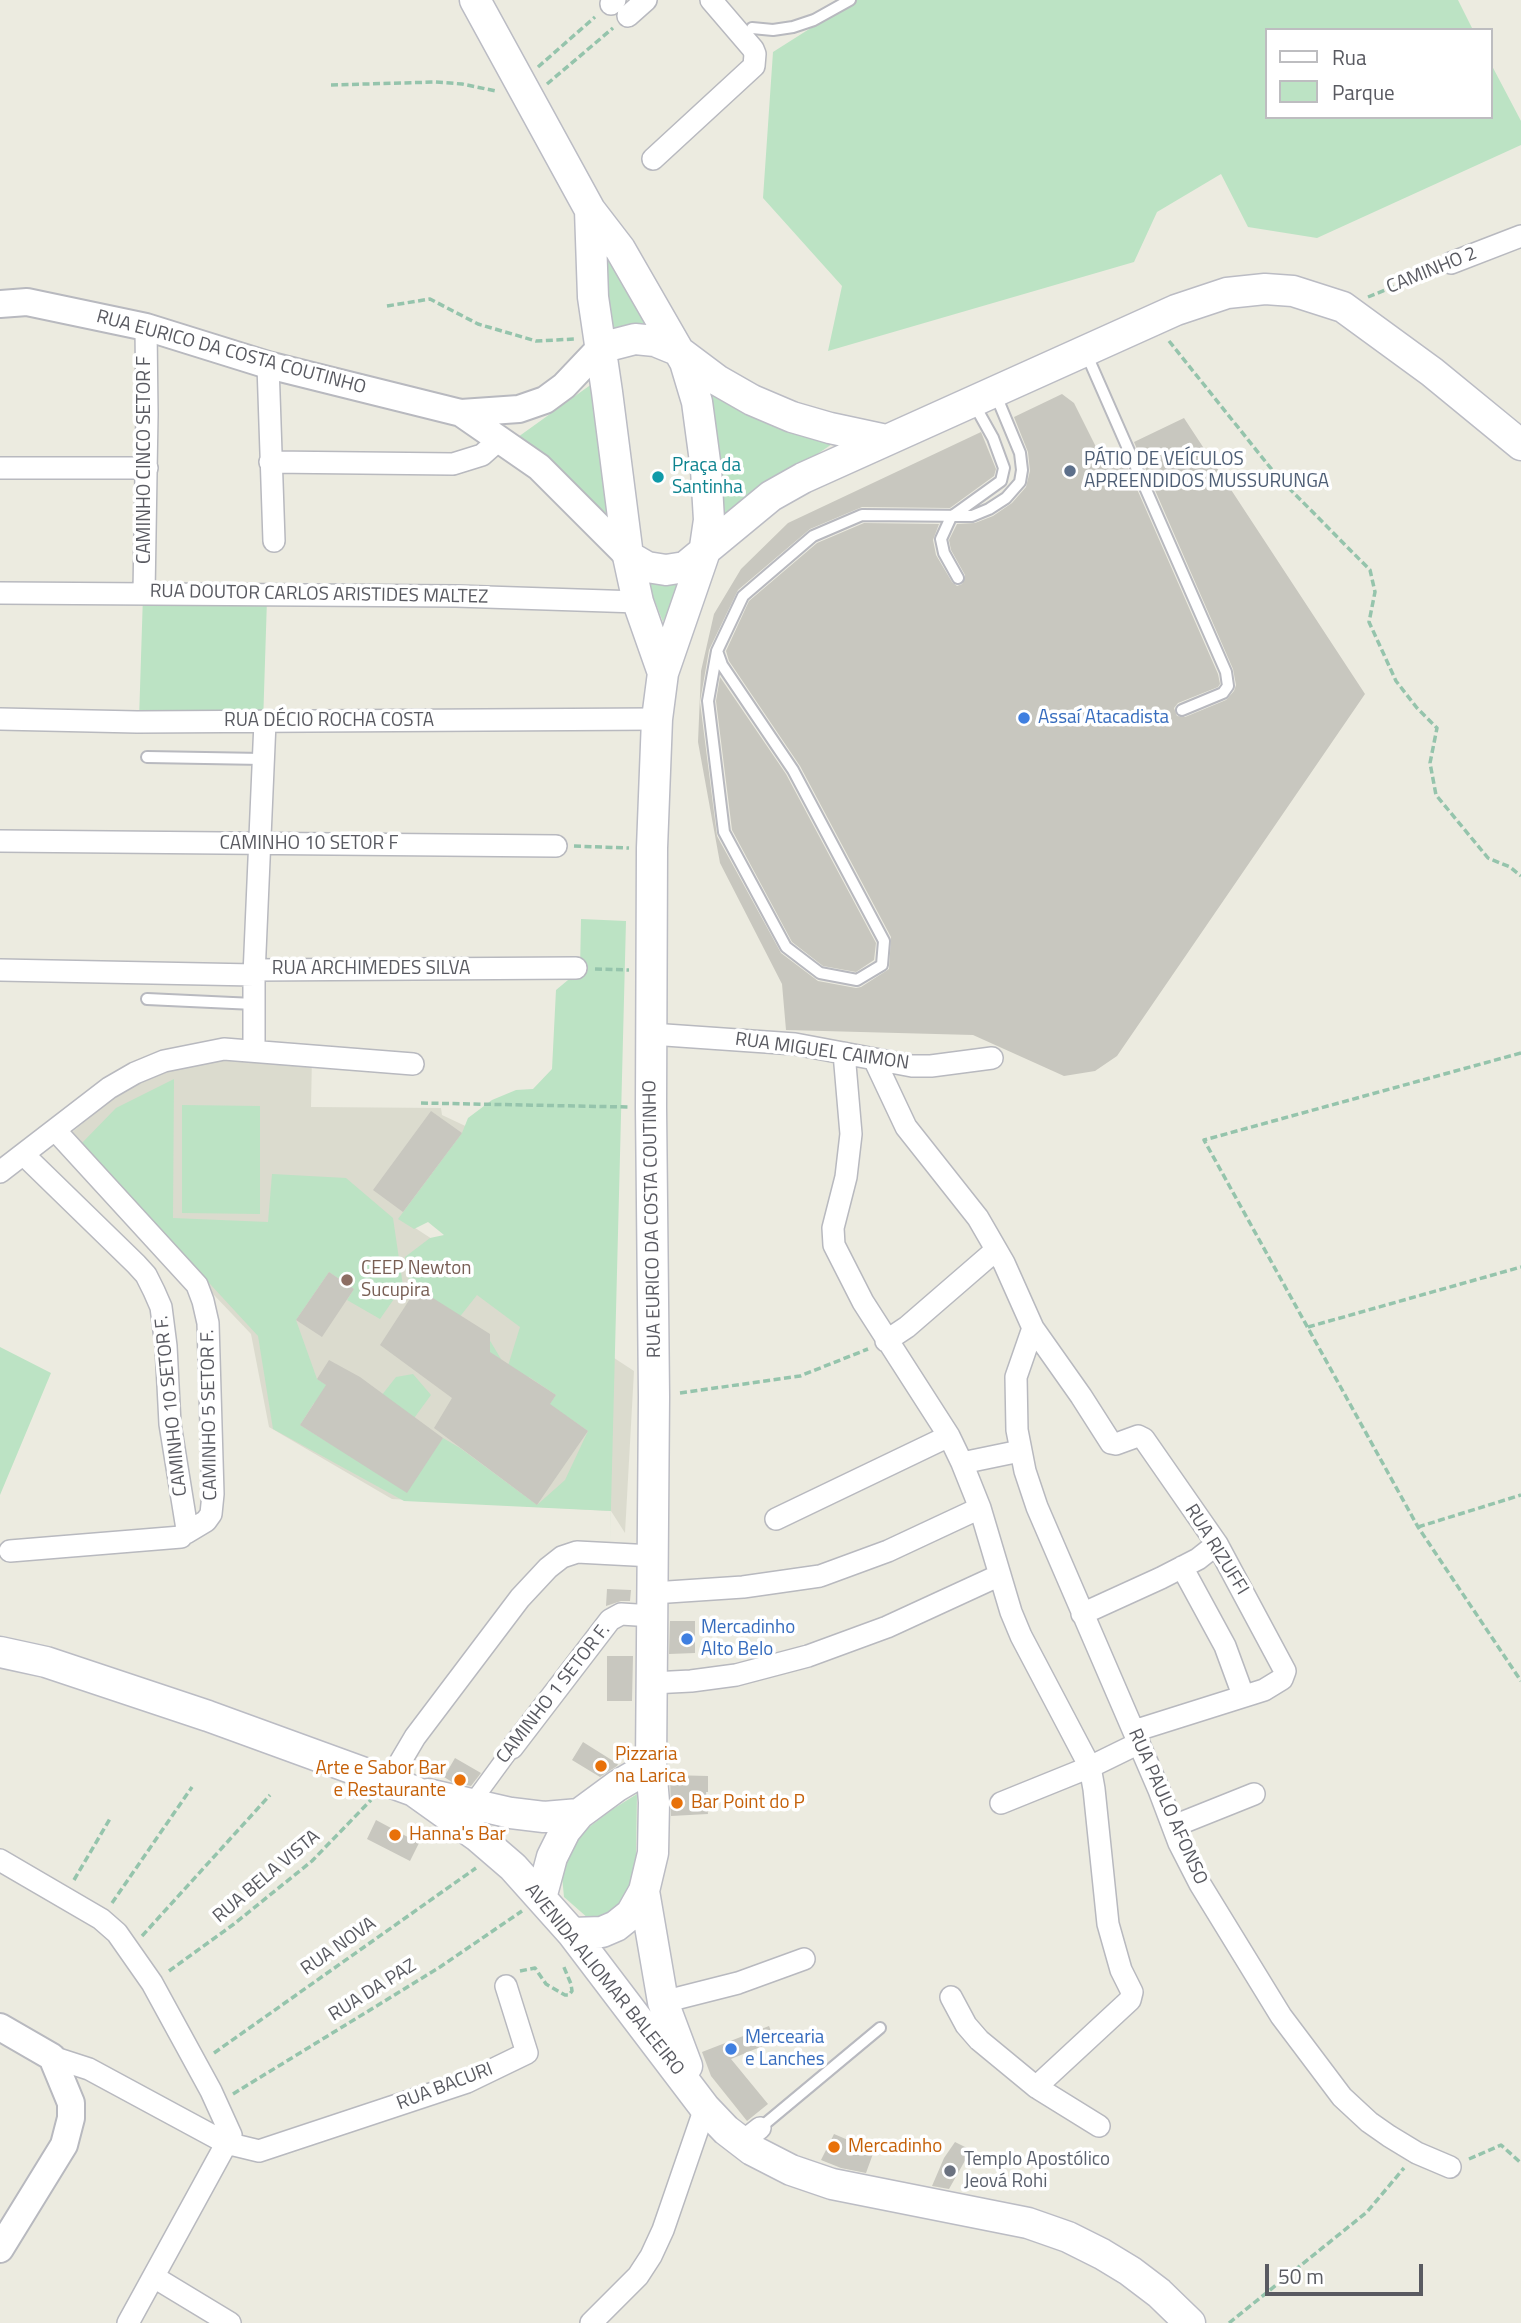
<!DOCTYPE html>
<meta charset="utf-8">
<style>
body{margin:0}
#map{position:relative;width:1521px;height:2323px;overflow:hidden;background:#ecebe0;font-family:"Titillium Web",sans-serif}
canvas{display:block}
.legend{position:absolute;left:1265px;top:28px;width:228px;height:91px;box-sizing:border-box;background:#fff;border:2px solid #bdbdc0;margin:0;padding:9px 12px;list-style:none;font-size:21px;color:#595a61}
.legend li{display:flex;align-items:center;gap:14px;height:35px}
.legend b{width:35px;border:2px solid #bdbdc0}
.scale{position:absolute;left:1265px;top:2264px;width:158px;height:32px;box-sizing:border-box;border:4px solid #595a61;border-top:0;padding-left:9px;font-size:21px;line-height:24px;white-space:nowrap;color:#595a61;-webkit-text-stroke:5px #fff;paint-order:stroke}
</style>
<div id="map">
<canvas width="1521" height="2323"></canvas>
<ul class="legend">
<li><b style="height:9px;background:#fff"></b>Rua</li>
<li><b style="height:19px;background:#bce3c4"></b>Parque</li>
</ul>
<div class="scale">50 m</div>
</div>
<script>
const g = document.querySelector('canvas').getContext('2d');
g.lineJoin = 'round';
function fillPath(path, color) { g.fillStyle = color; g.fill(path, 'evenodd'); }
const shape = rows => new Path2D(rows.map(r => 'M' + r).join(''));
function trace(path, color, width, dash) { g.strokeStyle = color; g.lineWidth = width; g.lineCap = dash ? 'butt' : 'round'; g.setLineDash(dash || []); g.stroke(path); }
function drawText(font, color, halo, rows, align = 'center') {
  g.font = font + ' "Titillium Web",sans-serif'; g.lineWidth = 7; g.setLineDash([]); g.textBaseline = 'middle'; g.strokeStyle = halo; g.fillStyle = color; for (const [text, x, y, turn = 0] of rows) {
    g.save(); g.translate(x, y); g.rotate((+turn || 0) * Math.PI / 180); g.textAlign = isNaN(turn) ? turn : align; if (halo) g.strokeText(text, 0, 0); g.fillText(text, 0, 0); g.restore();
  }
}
fillPath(shape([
 [254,1052,312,1056,311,1107,441,1108,442,1115,476,1131,406,1222,634,1371,625,1533,611,1511,392,1499,269,1427,251,1334,65,1138,118,1094,170,1069]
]), '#dbdbce');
fillPath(shape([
 [855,0,1458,0,1473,30,1267,30,1267,117,1491,117,1491,64,1521,121,1521,145,1317,238,1248,227,1221,174,1157,212,1134,262,828,351,842,286,763,198,773,52],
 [598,237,647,322,611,333],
 [596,381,613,519,518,437],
 [705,390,838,440,720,520],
 [645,576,682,581,663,622],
 [143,595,267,599,263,724,139,720],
 [581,919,626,921,610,1545,611,1511,404,1501,273,1429,258,1336,81,1144,116,1108,174,1079,173,1218,268,1222,272,1174,346,1178,393,1218,403,1286,380,1319,347,1300,354,1289,329,1272,296,1320,317,1379,350,1400,339,1418,314,1403,300,1425,337,1448,368,1403,374,1405,396,1377,413,1374,431,1395,401,1436,431,1454,443,1438,460,1448,537,1505,565,1480,588,1431,565,1415,550,1418,547,1408,556,1395,529,1377,461,1403,428,1365,469,1326,489,1339,507,1369,520,1327,477,1295,458,1319,412,1299,405,1257,430,1238,444,1235,428,1222,414,1229,398,1219,462,1133,468,1118,492,1100,516,1090,533,1089,552,1069,556,990,580,970],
 [182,1105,260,1106,260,1214,182,1213],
 [0,1347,51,1373,0,1495],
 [637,1794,636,1856,633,1884,627,1901,607,1916,589,1919,564,1897,561,1866,572,1840,613,1809]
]), '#bce3c4');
fillPath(shape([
 [1062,394,1074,403,1101,457,1119,448,1218,674,1220,684,1218,687,1178,703,1174,708,1177,716,1185,717,1226,700,1234,691,1236,685,1233,669,1134,442,1184,418,1365,694,1117,1056,1095,1071,1064,1076,973,1035,786,1030,782,984,720,863,698,742,701,671,714,614,741,569,788,523,981,432,996,469,994,476,950,508,862,507,810,529,738,590,709,650,700,702,717,836,781,953,818,981,856,988,861,987,889,969,891,937,800,766,729,661,726,651,749,601,817,543,864,523,939,524,933,540,936,555,952,582,957,586,962,584,965,575,951,550,949,540,957,524,975,523,993,516,1012,503,1026,487,1030,471,1028,452,1014,417],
 [720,677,786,774,876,943,874,960,856,972,823,966,792,942,732,830,716,701],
 [431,1111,462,1133,403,1212,373,1190],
 [329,1272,354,1289,322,1337,296,1320],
 [417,1288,490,1334,490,1352,556,1395,550,1404,588,1431,537,1505,434,1428,452,1398,380,1345],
 [329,1360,360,1377,443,1438,407,1493,300,1425,326,1385,317,1379],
 [607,1589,631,1590,630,1601,621,1601,606,1606],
 [670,1621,695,1621,695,1653,669,1654],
 [607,1656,633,1656,632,1701,607,1701],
 [583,1742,618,1764,617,1766,600,1777,572,1760],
 [455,1758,481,1773,471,1786,452,1782,444,1777],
 [670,1775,708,1776,708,1792,706,1792,708,1814,671,1816],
 [376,1820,419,1843,410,1861,367,1839],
 [769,2026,775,2041,731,2059,768,2104,747,2121,711,2076,702,2052],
 [834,2134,874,2151,866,2173,841,2168,821,2160],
 [955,2142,971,2150,949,2189,932,2186,944,2158]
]), '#c8c7bf');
const service = shape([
 [752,28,773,30,793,27,814,20,850,0],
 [1086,353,1226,672,1228,686,1223,693,1182,710],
 [958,578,944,553,941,539,951,517,1001,481,1004,468,993,438,974,404],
 [717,651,708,701,724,832,786,947,820,973,857,980,882,965,884,941,793,770,722,665,717,651,743,596,813,536,862,515,972,516,989,509,1006,498,1020,482,1022,470,1020,453,995,393],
 [147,757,263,759],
 [147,999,254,1004],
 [760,2128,880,2028]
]);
const pedestrian = shape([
 [471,1804,512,1748]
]);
const minor = shape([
 [611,4,615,0],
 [628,16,646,0],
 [653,159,754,66,755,54,753,49,711,0],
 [1451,263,1521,236],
 [268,365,274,541],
 [270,462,453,464,482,455,500,439],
 [0,468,147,468],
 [0,593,456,596,638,602],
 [144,593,147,414,146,327],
 [0,719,137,722,657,719],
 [0,841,556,846],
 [0,970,254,975],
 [254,970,576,968],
 [651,1034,795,1044,912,1066,931,1066,992,1058],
 [254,1050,254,975,265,722],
 [844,1053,851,1134,846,1177,833,1228,834,1245,863,1302,949,1436,962,1463,980,1508,1011,1612,1021,1636,1090,1767,1094,1789,1108,1924,1121,1970,1132,1992,1130,2000,1036,2087],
 [874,1059,906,1127,978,1218,1004,1263,1033,1328,1016,1377,1017,1430,1025,1471,1037,1507,1159,1790,1179,1843,1200,1884,1281,2016,1342,2097,1369,2122,1389,2136,1417,2153,1450,2167],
 [55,1130,197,1285,203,1301,208,1323,213,1494,211,1514,206,1521,186,1533],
 [0,1172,109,1088,135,1073,164,1061,224,1049,413,1064],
 [1033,1328,1081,1396,1111,1443,1116,1444,1138,1436,1144,1439,1217,1544,1285,1671,1282,1679,1264,1690,1134,1731],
 [886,1341,907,1327,996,1250],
 [962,1463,1020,1451],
 [776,1519,949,1436],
 [10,1551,181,1537,187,1529,170,1424,166,1346,161,1307,154,1291,146,1275,136,1264,24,1155],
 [1182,1567,1225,1646,1243,1695],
 [653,1593,743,1587,820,1576,888,1551,980,1508],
 [1082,1614,1161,1578,1198,1559,1217,1544],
 [652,1683,691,1681,736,1675,808,1656,887,1627,1000,1575],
 [512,1748,610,1620,621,1614,653,1616],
 [389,1781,415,1737,520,1598,548,1568,562,1557,577,1552,653,1556],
 [1001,1803,1090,1767,1139,1743],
 [1174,1826,1254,1794],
 [0,1860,101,1919,117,1933,152,1983,211,2091,231,2135,128,2323],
 [951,1997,966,2025,979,2040,1036,2087,1099,2126],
 [663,2002,738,1983,804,1959],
 [52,2057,89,2069,226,2143,259,2151,467,2082,527,2053,506,1986],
 [742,2142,760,2128],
 [154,2277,230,2323],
 [591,2323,638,2276,651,2256,663,2230,705,2108]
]);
const tertiary = shape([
 [0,304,27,302,146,327,268,365,461,413,519,409,545,400,564,386,600,348],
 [461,413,539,467,628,556],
 [0,2027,52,2057,71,2103,71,2118,64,2145,0,2249]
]);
const secondary = shape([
 [475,0,590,210,620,249,685,362,697,402,706,469,709,520,704,554,663,673,657,719,652,848,651,1107,654,1397,651,1766,654,1802,653,1853,644,1891,631,1914,616,1926,602,1932,572,1933],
 [590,210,593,297,607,392,628,556,638,602,663,673],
 [600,348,635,339,655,341,677,350,717,380,752,400,792,417,830,428,886,440],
 [628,556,647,567,666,570,685,567,771,496,803,478,1176,310,1227,293,1265,289,1293,291,1343,307,1432,372,1521,445],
 [0,1652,46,1662,208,1716,414,1791,477,1836,513,1867,572,1933,705,2108,726,2130,752,2150,791,2170,832,2184,1028,2223,1068,2237,1102,2254,1130,2271,1159,2293,1190,2323],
 [428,1794,511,1813,544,1817,579,1814],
 [644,1891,663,2002,687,2066],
 [541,1898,552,1857,565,1831,579,1814,617,1786,651,1766]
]);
trace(service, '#b8b9bf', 14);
trace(pedestrian, '#b8b9bf', 19);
trace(minor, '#b8b9bf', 24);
trace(tertiary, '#b8b9bf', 30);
trace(secondary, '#bbbcc4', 33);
trace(shape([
 [538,67,595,17],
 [547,84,613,28],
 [331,85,435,82,462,84,496,91],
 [1368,297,1432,271],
 [387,306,430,299,478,324,536,341,575,339],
 [1169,341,1277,476,1370,570,1375,592,1369,622,1396,681,1417,708,1437,728,1430,763,1436,795,1488,858,1510,867,1521,876],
 [574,846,629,848],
 [595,969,629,970],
 [1521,1053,1204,1140,1418,1527,1521,1681],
 [421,1103,628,1107],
 [1308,1327,1521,1267],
 [680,1393,800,1376,868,1349],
 [1418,1527,1521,1495],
 [74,1880,111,1817],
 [112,1903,192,1787],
 [142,1936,270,1795],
 [169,1971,234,1924,312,1861,371,1800],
 [520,1971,535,1968,546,1984,565,1995,569,1995,572,1991,571,1984,563,1965],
 [214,2053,476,1868],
 [233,2094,440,1967,522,1911],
 [1469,2159,1501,2145,1521,2163],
 [1229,2323,1367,2212,1404,2168]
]), '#95c4ac', 3.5, [7, 3.5]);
trace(service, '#fff', 10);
trace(pedestrian, '#fff', 16);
trace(minor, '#fff', 21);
trace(tertiary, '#fff', 26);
trace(secondary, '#fff', 30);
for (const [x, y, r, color] of [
 [1070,471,7,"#5c6f8a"],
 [658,477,7,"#0f9aa8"],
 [1024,718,7,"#3f7fe0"],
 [347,1280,7,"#8d6e63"],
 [687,1639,7,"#3f7fe0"],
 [601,1766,7,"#e8710a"],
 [460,1780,7,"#e8710a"],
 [677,1803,7,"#e8710a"],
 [395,1835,7,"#e8710a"],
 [731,2049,7,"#3f7fe0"],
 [834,2147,7,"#e8710a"],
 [950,2171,7,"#6b7280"]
]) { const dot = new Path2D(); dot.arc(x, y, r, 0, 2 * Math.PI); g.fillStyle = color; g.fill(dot); trace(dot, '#fff', 2.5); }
drawText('19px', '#595a61', '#fff', [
 ["CAMINHO 2",1432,271,-22],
 ["RUA EURICO DA COSTA COUTINHO",231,353,15],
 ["CAMINHO CINCO SETOR F",145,460,-90],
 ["RUA DOUTOR CARLOS ARISTIDES MALTEZ",319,595,1],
 ["RUA DÉCIO ROCHA COSTA",329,721],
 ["CAMINHO 10 SETOR F",309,844],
 ["RUA ARCHIMEDES SILVA",371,969],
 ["RUA MIGUEL CAIMON",822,1052,8],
 ["RUA EURICO DA COSTA COUTINHO",653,1219,-91],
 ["CAMINHO 10 SETOR F.",172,1406,-96],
 ["CAMINHO 5 SETOR F.",210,1415,-91],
 ["RUA RIZUFFI",1216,1550,58],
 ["CAMINHO 1 SETOR F.",554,1694,-52],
 ["RUA PAULO AFONSO",1167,1807,66],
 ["RUA BELA VISTA",267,1877,-40],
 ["RUA NOVA",339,1947,-35],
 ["AVENIDA ALIOMAR BALEEIRO",604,1980,51],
 ["RUA DA PAZ",373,1991,-32],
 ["RUA BACURI",445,2087,-21]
]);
drawText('19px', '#4e5e75', '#fff', [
 ["PÁTIO DE VEÍCULOS",1084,460],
 ["APREENDIDOS MUSSURUNGA",1084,482]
], 'left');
drawText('19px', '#0d838f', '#fff', [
 ["Praça da",672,466],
 ["Santinha",672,488]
], 'left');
drawText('19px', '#366cbe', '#fff', [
 ["Assaí Atacadista",1038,718],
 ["Mercadinho",701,1628],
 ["Alto Belo",701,1650],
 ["Mercearia",745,2038],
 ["e Lanches",745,2060]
], 'left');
drawText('19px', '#785e54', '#fff', [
 ["CEEP Newton",361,1269],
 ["Sucupira",361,1291]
], 'left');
drawText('19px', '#c56008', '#fff', [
 ["Pizzaria",615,1755],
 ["na Larica",615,1777],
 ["Arte e Sabor Bar",446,1769,"right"],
 ["e Restaurante",446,1791,"right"],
 ["Bar Point do P",691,1803],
 ["Hanna's Bar",409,1835],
 ["Mercadinho",848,2147]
], 'left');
drawText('19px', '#5b616d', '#fff', [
 ["Templo Apostólico",964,2160],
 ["Jeová Rohi",964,2182]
], 'left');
</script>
